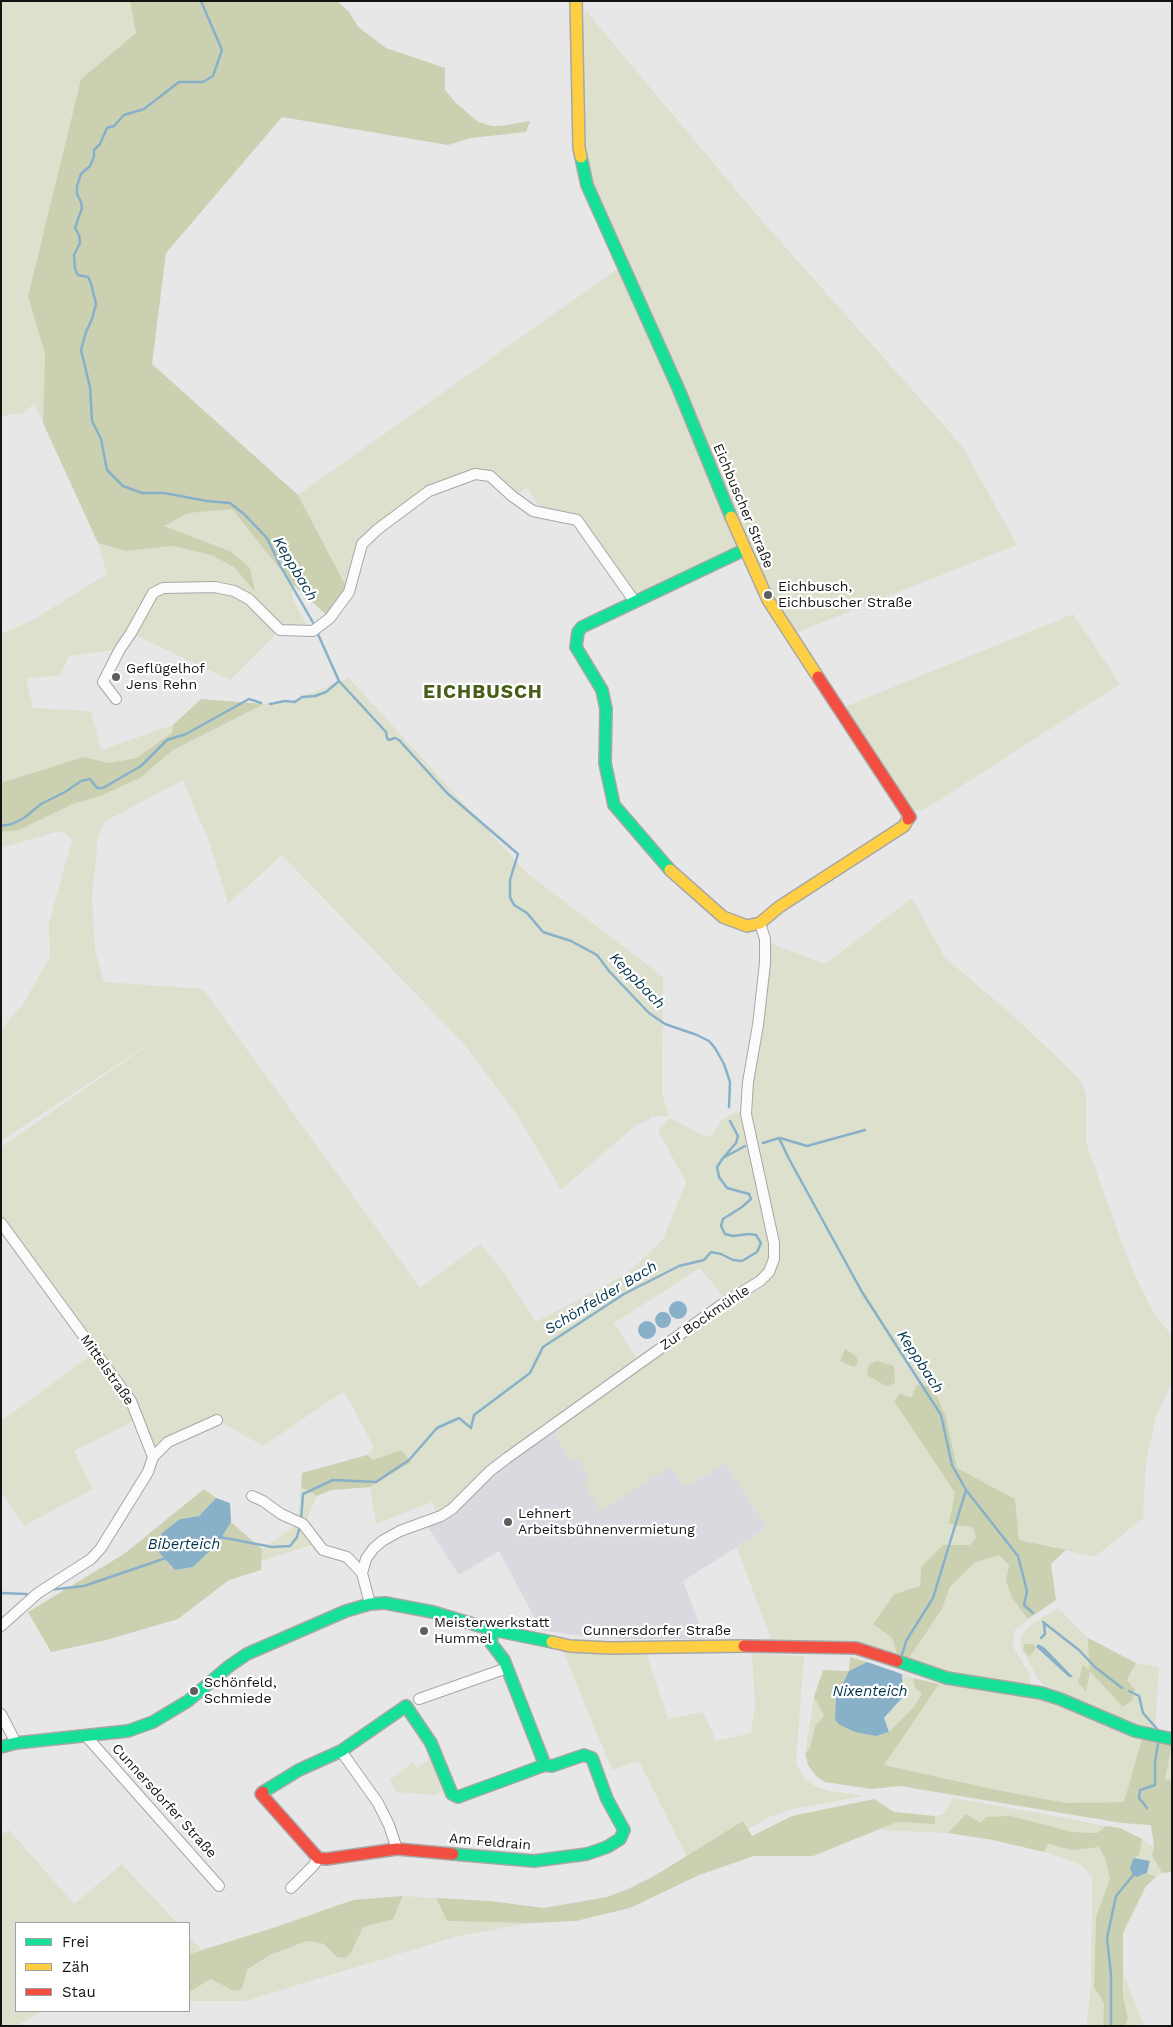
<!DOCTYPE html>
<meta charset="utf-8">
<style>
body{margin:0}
#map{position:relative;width:1173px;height:2027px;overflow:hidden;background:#e7e7e8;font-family:"Work Sans",sans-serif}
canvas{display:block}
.frame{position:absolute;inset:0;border:2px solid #131414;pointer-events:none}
.legend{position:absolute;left:15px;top:1922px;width:175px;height:90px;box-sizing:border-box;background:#fff;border:1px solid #a1a1a1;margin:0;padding:6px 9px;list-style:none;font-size:15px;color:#131414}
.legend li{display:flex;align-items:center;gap:10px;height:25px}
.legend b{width:25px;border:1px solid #a1a1a1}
</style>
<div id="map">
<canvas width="1173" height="2027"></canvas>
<div class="frame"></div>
<ul class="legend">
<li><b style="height:6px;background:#16e098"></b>Frei</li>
<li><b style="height:6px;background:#ffcf43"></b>Zäh</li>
<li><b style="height:6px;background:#f24e42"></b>Stau</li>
</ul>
</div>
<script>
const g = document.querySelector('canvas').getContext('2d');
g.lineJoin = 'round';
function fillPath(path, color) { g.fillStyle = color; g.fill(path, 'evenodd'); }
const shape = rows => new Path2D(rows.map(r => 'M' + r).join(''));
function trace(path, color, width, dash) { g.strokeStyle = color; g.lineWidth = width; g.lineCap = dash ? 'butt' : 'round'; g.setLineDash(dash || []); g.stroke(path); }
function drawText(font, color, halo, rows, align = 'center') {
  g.font = font + ' "Work Sans",sans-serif'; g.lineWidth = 4.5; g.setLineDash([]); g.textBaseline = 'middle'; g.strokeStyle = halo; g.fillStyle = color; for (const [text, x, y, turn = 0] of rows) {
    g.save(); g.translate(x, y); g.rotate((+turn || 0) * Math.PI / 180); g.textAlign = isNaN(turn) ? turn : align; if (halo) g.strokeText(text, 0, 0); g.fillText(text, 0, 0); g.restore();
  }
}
fillPath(shape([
 [556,1429,556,1436,572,1462,578,1458,590,1480,584,1484,670,1467,685,1487,725,1463,767,1528,683,1581,705,1639,623,1639,573,1635,541,1630,499,1551,459,1575,428,1527,457,1510,494,1475]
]), '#d8dadf');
fillPath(shape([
 [1,1,130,1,136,33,81,79,28,295,45,354,43,423,34,404,23,413,1,416],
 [586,11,756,214,962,446,1017,545,793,634,749,553,635,602,577,520,533,511,539,506,527,488,512,496,490,476,475,474,429,491,362,544,349,592,298,495,623,265,587,185,576,49],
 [232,509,291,583,293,599,310,631,280,630,230,680,131,633,120,649,69,656,60,676,26,678,33,708,91,711,101,750,173,725,172,733,136,758,109,763,83,757,1,783,1,634,33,620,107,574,98,543,125,551,173,546,211,555,234,567,254,591,230,551,164,526,189,513],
 [1073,614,1120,684,924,810,913,811,842,708],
 [349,678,527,873,663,977,662,1093,669,1116,650,1117,651,1119,636,1125,561,1190,518,1116,464,1044,282,855,228,904,210,844,183,780,104,822,98,837,92,896,95,951,104,982,203,989,420,1288,480,1244,501,1268,536,1322,628,1273,663,1239,686,1182,658,1131,670,1118,707,1137,711,1136,722,1120,732,1114,751,1110,751,1079,769,943,825,964,912,898,945,958,1007,1010,1079,1078,1086,1093,1086,1143,1130,1265,1153,1312,1172,1336,1172,1382,1156,1417,1146,1462,1143,1518,1095,1557,1019,1540,1015,1499,957,1468,946,1417,900,1393,894,1401,955,1493,976,1537,970,1545,921,1567,920,1586,894,1594,873,1623,892,1638,897,1653,858,1644,772,1642,737,1548,767,1528,725,1463,685,1487,670,1467,600,1511,584,1483,590,1480,578,1458,572,1462,556,1436,556,1429,716,1310,761,1289,771,1279,776,1264,757,1278,724,1297,700,1268,614,1323,637,1359,450,1505,437,1513,432,1502,376,1524,370,1487,410,1462,373,1460,367,1455,374,1447,344,1391,263,1446,217,1420,168,1442,153,1457,138,1419,74,1451,93,1489,24,1526,1,1491,1,1415,4,1419,95,1352,1,1222,1,1147,171,1029,1,1141,1,1030,23,1004,50,957,49,923,72,840,65,833,56,832,1,848,1,832,19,830,73,804,98,797,140,778,173,750,264,704,287,703],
 [301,1487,317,1496,306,1521,298,1519],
 [296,1525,304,1528,315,1544,261,1561,262,1549],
 [999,1554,1009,1565,1006,1581,1012,1598,1028,1619,1014,1631,1013,1647,1031,1676,1030,1684,1024,1685,952,1674,909,1658,942,1609,950,1587,974,1563],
 [1058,1608,1088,1638,1089,1670,1127,1680,1136,1663,1159,1667,1155,1732,1048,1690,1038,1679,1022,1650,1020,1639,1023,1633,1032,1624],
 [1025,1644,1034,1644,1035,1649,1029,1657,1023,1649],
 [1038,1644,1044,1647,1072,1677,1036,1648],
 [563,1651,646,1653,668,1719,700,1712,705,1715,716,1741,751,1733,755,1706,752,1654,804,1656,796,1762,800,1772,806,1780,816,1787,830,1791,863,1796,793,1809,769,1817,748,1829,743,1821,687,1857,639,1761,612,1770],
 [902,1674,913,1678,915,1688,922,1693,914,1707,889,1732,884,1719,903,1697],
 [939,1684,1038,1698,1142,1738,1124,1802,1066,1803,997,1790,883,1765],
 [814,1697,824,1716,815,1726,810,1748,805,1754],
 [1172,1746,1172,1780,1165,1779,1171,1750],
 [430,1758,442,1791,435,1795,397,1792,390,1780,413,1762,417,1768],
 [952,1798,1061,1817,1106,1826,1097,1833,1072,1832,1011,1816,981,1823,966,1814,948,1833,878,1830,897,1822,935,1824,935,1816,943,1814,948,1808],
 [9,1830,74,1904,122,1864,177,1923,16,1923,16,2011,42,2011,16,2026,1,2026,1,1835],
 [1142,1839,1154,1847,1152,1855,1162,1873,1156,1877,1147,1873,1150,1861,1134,1858,1139,1854],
 [1048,1844,1072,1850,1099,1846,1105,1858,1110,1879,1096,1917,1094,1987,1104,2003,1103,2026,1086,2026,1091,1987,1092,1876,1078,1863,1044,1852],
 [403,1896,436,1898,447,1921,531,1923,458,1936,245,2001,189,2001,189,1992,211,1979,234,1991,242,1989,247,1971,270,1955,307,1941,324,1944,337,1957,352,1951,363,1927,393,1919],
 [189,1936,201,1949,189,1954],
 [1124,1974,1144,2026,1125,2026,1128,2019,1123,1995]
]), '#dde0cd');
fillPath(shape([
 [130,1,338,2,349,12,358,27,386,48,445,68,445,90,455,102,478,122,492,126,501,126,530,121,526,132,471,138,448,145,282,117,166,253,152,364,298,495,349,592,330,618,291,583,232,509,189,513,164,526,230,551,250,568,255,592,234,567,211,555,173,546,125,551,98,543,43,423,45,354,28,296,81,79,136,33],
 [201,699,264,704,173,750,140,778,98,797,73,804,19,830,1,832,1,783,83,757,109,763,136,758,172,733,173,725],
 [845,1349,856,1356,858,1363,854,1367,840,1361],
 [877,1361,894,1366,895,1383,886,1386,867,1375,869,1364],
 [917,1385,932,1386,946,1417,957,1468,1015,1499,1019,1540,1066,1550,1051,1564,1056,1600,1028,1619,1012,1598,1006,1581,1009,1565,999,1555,974,1563,950,1587,942,1609,909,1658,897,1653,892,1638,873,1624,894,1594,920,1586,921,1567,943,1545,970,1545,976,1537,972,1527,949,1524,955,1493,894,1401,900,1393,911,1398],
 [401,1450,411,1462,370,1487,331,1490,317,1496,301,1487,302,1473,367,1455,373,1460],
 [204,1489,216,1498,199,1516,180,1519,156,1549,175,1570,193,1567,219,1542,231,1522,262,1549,261,1570,229,1580,178,1619,106,1640,51,1652,28,1612,124,1554],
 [1088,1638,1136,1663,1127,1680,1135,1690,1132,1700,1123,1707,1090,1671,1086,1691,1078,1683,1083,1665,1089,1670],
 [1025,1644,1034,1644,1035,1649,1029,1657,1023,1649],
 [850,1657,867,1662,849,1672,876,1735,889,1732,914,1707,922,1693,915,1688,913,1678,939,1684,884,1765,997,1790,1066,1803,1124,1802,1142,1738,1172,1745,1165,1779,1172,1780,1172,1872,1162,1873,1152,1855,1154,1847,1151,1825,1122,1823,900,1786,871,1789,825,1782,816,1776,808,1765,805,1754,810,1748,815,1726,824,1716,814,1697,823,1670,849,1671],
 [874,1799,894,1812,935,1816,935,1824,897,1822,813,1856,754,1856,699,1875,630,1908,576,1921,531,1923,447,1921,436,1898,490,1901,544,1908,607,1897,626,1890,656,1875,743,1821,752,1836,792,1816],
 [966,1814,981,1823,986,1817,1011,1816,1072,1832,1097,1833,1106,1826,1120,1828,1142,1839,1139,1855,1134,1858,1137,1877,1147,1873,1156,1877,1146,1886,1123,1933,1123,1995,1128,2019,1125,2026,1103,2026,1104,2003,1094,1987,1096,1917,1110,1879,1105,1858,1099,1847,1072,1850,1048,1844,1044,1852,993,1840,948,1833],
 [403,1896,393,1919,363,1927,352,1951,346,1958,337,1957,324,1944,307,1941,270,1955,247,1970,242,1989,234,1991,211,1979,189,1992,189,1954,276,1927,353,1900]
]), '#cad0b0');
fillPath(shape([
 '669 1310a9 9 0 1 1 18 0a9 9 0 1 1-18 0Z',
 '655 1320a8 8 0 1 1 16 0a8 8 0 1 1-16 0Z',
 '638 1330a9 9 0 1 1 18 0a9 9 0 1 1-18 0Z',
 [216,1498,230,1503,231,1522,219,1542,193,1567,175,1570,156,1549,162,1533,180,1519,199,1516],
 [1038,1644,1044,1647,1073,1677,1069,1677,1036,1647],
 [867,1662,902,1674,903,1697,884,1718,889,1732,876,1736,855,1732,840,1725,835,1720,836,1698,849,1671],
 [1134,1858,1150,1861,1147,1873,1137,1877,1132,1874,1130,1867]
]), '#88b1c9');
trace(shape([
 [201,1,222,50,213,76,203,82,179,82,144,109,124,115,114,126,107,128,100,144,94,150,94,157,90,166,81,174,77,186,77,194,81,202,82,208,75,228,79,235,80,243,74,255,75,269,78,275,88,277,91,283,96,304,92,319,86,332,81,350,90,387,92,421,101,439,107,470,123,486,142,493,164,493,207,501,230,503,244,514,267,538,281,567,315,626],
 [317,632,339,681,386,732,387,738,389,740,395,738,399,740,447,793,518,854,510,880,510,897,514,905,527,913,543,932,571,941,597,955,609,971,649,1013,665,1024,697,1035,709,1041,715,1048,724,1064,730,1082,729,1107],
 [270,704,285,701,295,702,302,697,315,696,326,692,339,681],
 [1,826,12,824,24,818,41,804,65,792,81,781,90,779,97,788,103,788,141,766,167,740,186,734,249,699,261,703],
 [730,1121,738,1136,736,1143,723,1158,745,1146],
 [780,1138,807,1146,865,1130],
 [763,1143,779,1138,788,1157,862,1292,941,1415,952,1465,966,1490,1018,1556,1027,1591,1024,1605,1033,1613],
 [301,1521,303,1494,333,1480,376,1482,409,1460,437,1428,459,1418,471,1428,474,1415,530,1373,543,1347,624,1294,679,1266,704,1260,711,1252,721,1254,733,1260,742,1261,757,1252,761,1243,756,1235,749,1234,733,1236,725,1234,721,1226,723,1219,742,1207,751,1199,749,1194,727,1188,719,1177,717,1167,723,1158],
 [220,1537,272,1547,290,1546,297,1537,300,1526],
 [49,1590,84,1586,166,1558],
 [1,1593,27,1594],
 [1043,1622,1079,1650,1095,1667,1122,1688],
 [1041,1638,1045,1634,1044,1624],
 [902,1655,906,1641,933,1598,966,1490],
 [1129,1691,1139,1696,1143,1713,1158,1730],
 [1147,1808,1139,1798,1140,1790,1155,1785,1155,1762,1158,1744],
 [1111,2026,1111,1974,1107,1938,1116,1896,1135,1873]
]), '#88b1c9', 2.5);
const street = shape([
 [116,699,103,682,120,649,131,633,153,593,163,588,215,587,234,591,249,599,280,630,313,631,330,618,349,592,362,544,378,529,429,491,475,474,490,476,512,496,533,511,577,520,635,602],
 [1,1223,131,1401,153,1457,148,1472,101,1548,91,1559,38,1593,1,1626],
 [153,1457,168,1442,217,1420],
 [252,1496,263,1501,281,1514,303,1524,323,1550,347,1557,362,1573],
 [370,1604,362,1573,366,1559,373,1549,382,1541,400,1531,441,1516,452,1509,490,1471,507,1458,724,1303,760,1281,769,1272,774,1259,774,1243,746,1114,748,1082,758,1025,765,963,765,939,760,923],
 [419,1699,507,1668],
 [1,1714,16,1743],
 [86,1736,219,1886],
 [341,1751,378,1803,389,1825,397,1849],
 [291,1888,314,1865,318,1858]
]);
const fast = shape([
 [581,157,587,185,679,390,731,517],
 [670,870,614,805,605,763,606,709,602,690,576,647,578,632,582,627,744,550],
 [897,1661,947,1678,1041,1693,1060,1699,1135,1731,1172,1739],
 [1,1747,16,1743,128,1731,153,1722,188,1701,228,1667,247,1654,346,1611,370,1604,385,1603,433,1612,493,1630,552,1642],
 [263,1792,299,1770,341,1751,406,1706,431,1743,452,1794,458,1797,545,1765],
 [453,1854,534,1861,587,1854,607,1847,620,1839,624,1830,607,1799,592,1758,584,1755,552,1766,545,1765,504,1660,491,1643,493,1630]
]);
const slow = shape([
 [576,1,579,148,581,157],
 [731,517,768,600,818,677],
 [670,870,723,917,747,926,760,923,779,907,904,826,908,819],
 [552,1642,570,1646,610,1648,744,1646]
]);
const jam = shape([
 [818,677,910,817,908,819],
 [744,1646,856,1648,897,1661],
 [263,1792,261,1794,318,1858,326,1859,397,1849,453,1854]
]);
trace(street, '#a7a7a7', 12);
trace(fast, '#a7a7a7', 14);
trace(slow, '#a7a7a7', 14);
trace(jam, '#a7a7a7', 14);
trace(street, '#fbfbfc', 10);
trace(fast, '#16e098', 11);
trace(slow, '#ffcf43', 11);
trace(jam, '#f24e42', 11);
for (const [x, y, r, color] of [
 [768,595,5,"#5d5e5e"],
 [116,677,5,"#5d5e5e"],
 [508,1522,5,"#5d5e5e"],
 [424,1631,5,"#5d5e5e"],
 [194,1691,5,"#5d5e5e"]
]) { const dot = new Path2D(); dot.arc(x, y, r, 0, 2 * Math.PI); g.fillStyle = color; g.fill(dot); trace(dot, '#fff', 2); }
drawText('14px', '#131414', '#fff', [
 ["Eichbuscher Straße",743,506,67],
 ["Zur Bockmühle",705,1318,-34],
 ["Mittelstraße",107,1370,55],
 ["Cunnersdorfer Straße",657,1631],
 ["Cunnersdorfer Straße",164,1801,48],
 ["Am Feldrain",490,1842,5]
]);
drawText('14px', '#131414', '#fff', [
 ["Eichbusch,",778,587],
 ["Eichbuscher Straße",778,603],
 ["Geflügelhof",126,669],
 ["Jens Rehn",126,685],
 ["Lehnert",518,1514],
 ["Arbeitsbühnenvermietung",518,1530],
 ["Meisterwerkstatt",434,1623],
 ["Hummel",434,1639],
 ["Schönfeld,",204,1683],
 ["Schmiede",204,1699]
], 'left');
drawText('italic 15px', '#00344c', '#fff', [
 ["Keppbach",295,569,59],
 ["Keppbach",637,981,46],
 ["Schönfelder Bach",601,1298,-31],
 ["Keppbach",920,1362,57],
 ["Biberteich",184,1545],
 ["Nixenteich",870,1692]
]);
g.letterSpacing = '1px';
drawText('bold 19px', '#465e16', '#fff', [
 ["EICHBUSCH",483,692]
]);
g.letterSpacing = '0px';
</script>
